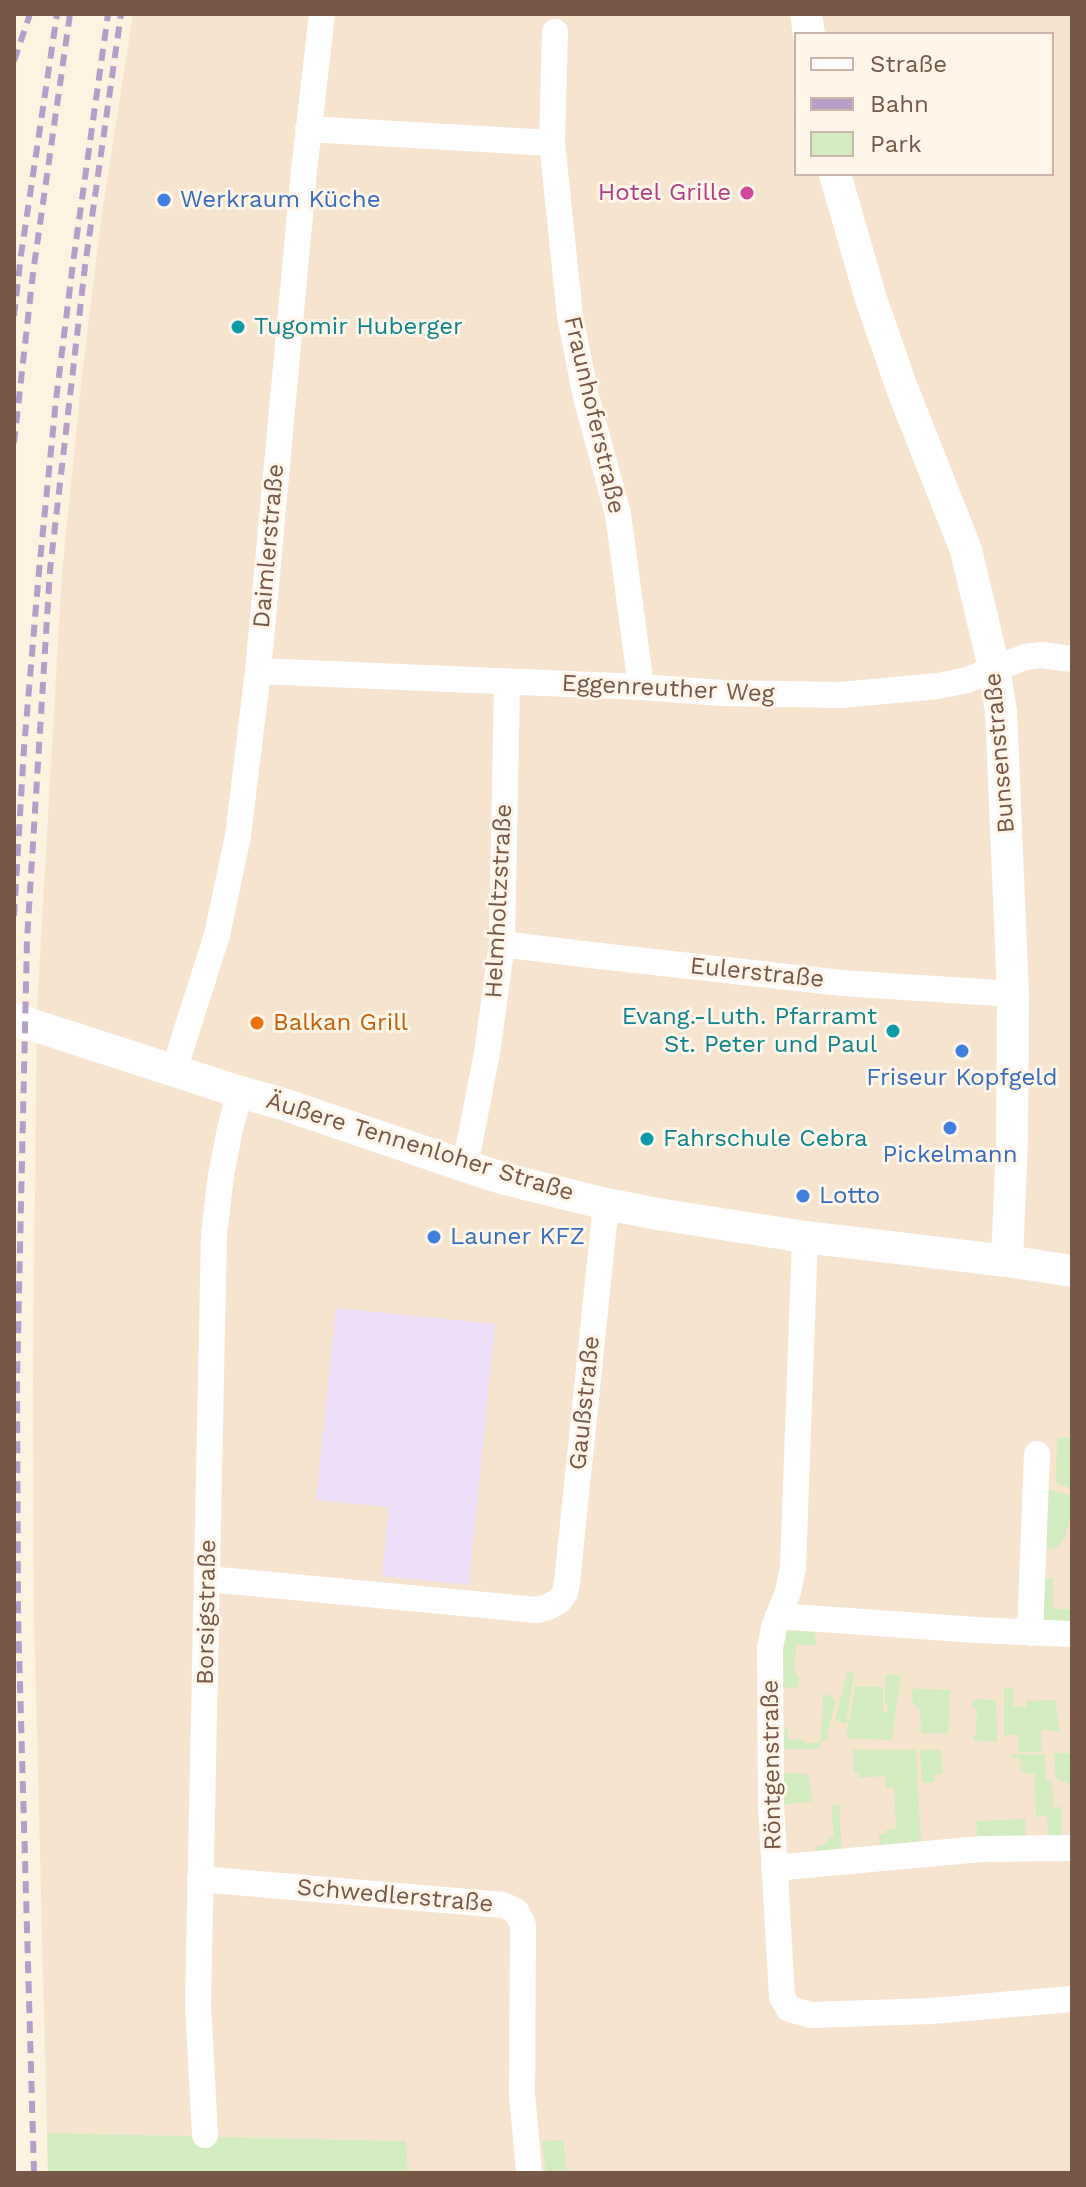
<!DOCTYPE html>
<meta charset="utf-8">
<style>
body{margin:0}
#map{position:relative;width:1086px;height:2187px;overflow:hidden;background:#fef2e1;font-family:"Work Sans",sans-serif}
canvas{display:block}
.frame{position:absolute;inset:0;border:16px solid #775746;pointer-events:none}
.legend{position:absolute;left:794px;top:32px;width:260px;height:144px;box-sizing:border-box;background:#fff6e9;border:2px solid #c9b6a8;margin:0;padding:10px 14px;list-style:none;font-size:24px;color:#775746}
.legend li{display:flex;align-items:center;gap:16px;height:40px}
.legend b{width:40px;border:2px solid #c9b6a8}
</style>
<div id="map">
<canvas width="1086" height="2187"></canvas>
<div class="frame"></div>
<ul class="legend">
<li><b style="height:10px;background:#fff"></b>Straße</li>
<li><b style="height:10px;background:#b59fc8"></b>Bahn</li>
<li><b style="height:22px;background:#d2ecbf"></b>Park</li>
</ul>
</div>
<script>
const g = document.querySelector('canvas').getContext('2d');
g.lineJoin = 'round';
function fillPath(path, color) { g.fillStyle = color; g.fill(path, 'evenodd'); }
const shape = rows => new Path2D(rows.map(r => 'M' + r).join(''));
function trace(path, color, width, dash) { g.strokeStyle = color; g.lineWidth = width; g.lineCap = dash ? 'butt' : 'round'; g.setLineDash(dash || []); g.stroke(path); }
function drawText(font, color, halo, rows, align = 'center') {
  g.font = font + ' "Work Sans",sans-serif'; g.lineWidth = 6; g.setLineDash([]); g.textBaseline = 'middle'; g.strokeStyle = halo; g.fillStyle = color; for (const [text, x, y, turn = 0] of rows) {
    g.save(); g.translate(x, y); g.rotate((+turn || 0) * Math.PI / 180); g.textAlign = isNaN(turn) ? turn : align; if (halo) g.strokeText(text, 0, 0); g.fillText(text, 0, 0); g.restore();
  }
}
fillPath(shape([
 [133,14,1072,14,1072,2173,408,2173,405,2141,47,2133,34,1612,33,1378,37,1008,62,573,82,375,102,213],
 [796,34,1052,34,1052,174,796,174]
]), '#f6e4cf');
fillPath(shape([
 [336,1308,495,1324,469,1585,382,1576,389,1507,316,1500]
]), '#efdefa');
fillPath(shape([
 [1072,1437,1072,1489,1056,1483,1057,1438],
 [1047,1489,1072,1496,1072,1512,1065,1536,1058,1547,1039,1551],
 [1045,1578,1053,1578,1053,1609,1072,1609,1072,1626,1043,1620],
 [788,1631,814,1632,817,1643,815,1645,796,1645,795,1673,799,1677,798,1688,778,1687,785,1632],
 [847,1672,854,1673,846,1724,835,1720],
 [886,1675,901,1675,892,1740,846,1738,855,1686,883,1687,883,1711,887,1712,888,1703,885,1703],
 [911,1687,916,1689,950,1690,948,1734,921,1733,920,1709,913,1704],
 [1004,1688,1013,1688,1014,1707,1026,1707,1026,1701,1055,1700,1060,1732,1041,1729,1042,1752,1018,1752,1018,1735,1004,1735],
 [823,1694,830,1696,836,1701,827,1733,829,1736,827,1741,821,1741,819,1749,780,1749,780,1729,788,1729,788,1737,792,1740,800,1739,806,1743,818,1743,821,1738],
 [973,1699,996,1700,997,1742,973,1740,976,1731,977,1709,972,1708],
 [853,1750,916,1750,921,1841,908,1842,908,1845,880,1848,879,1834,886,1834,886,1830,896,1828,894,1787,886,1788,884,1776,859,1778,858,1773,853,1773],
 [920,1750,941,1750,943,1774,934,1775,935,1782,922,1783],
 [1054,1753,1072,1753,1072,1785,1056,1779],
 [1011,1754,1045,1754,1046,1780,1052,1781,1053,1807,1061,1807,1062,1835,1058,1839,1048,1839,1047,1816,1036,1817,1035,1773,1021,1773,1020,1758,1011,1758],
 [781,1773,802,1773,808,1775,813,1801,782,1805],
 [831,1805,839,1805,842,1852,816,1855,815,1847,823,1845,830,1838,834,1837],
 [1025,1819,1026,1840,978,1841,976,1821],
 [47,2133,406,2141,408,2173,48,2173],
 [563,2140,567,2173,546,2173,542,2141]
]), '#d2ecbf');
trace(shape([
 [555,32,552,143,570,316,586,397,618,514,641,687],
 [308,129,552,143],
 [258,671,641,687,722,693,841,695,938,686,967,680,1025,657,1041,655,1072,659],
 [502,944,591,955,842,983,1013,994],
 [174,1070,217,935,238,836,258,671,304,171,322,14],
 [465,1166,487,1053,502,944,507,682],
 [805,1237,793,1568,788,1592,774,1628,770,1648,771,1804,782,1997,789,2009,811,2015,931,2011,1072,1999],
 [208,1579,537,1610,548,1607,559,1601,565,1593,567,1582,606,1204],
 [778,1616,976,1630,1072,1634],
 [1030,1633,1037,1454],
 [774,1868,981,1849,1072,1848],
 [200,1879,503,1905,516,1911,523,1925,522,2094,529,2173],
 [205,2135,198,2004,214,1234,221,1175,230,1129,240,1092]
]), '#fff', 26);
trace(shape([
 [806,14,809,34],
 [835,174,871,299,902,388,966,550,994,668,1001,711,1013,994,1012,1139,1007,1261],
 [14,1019,240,1092,283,1104,465,1166,505,1179,606,1204,658,1214,805,1237,1007,1261,1072,1271]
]), '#fff', 32);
trace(shape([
 [14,61,30,14],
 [14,316,21,255,57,14],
 [14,443,33,273,70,14],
 [14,916,24,748,39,571,56,400,73,263,108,14],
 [34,2173,18,1616,17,1381,27,940,50,570,85,266,121,14]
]), '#b59fc8', 6, [12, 8]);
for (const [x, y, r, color] of [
 [747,193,8,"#d1479c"],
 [164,200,8,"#3f7fe0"],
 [238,327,8,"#0f9aa8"],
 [257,1023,8,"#e8710a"],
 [893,1031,8,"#0f9aa8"],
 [962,1051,8,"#3f7fe0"],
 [950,1128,8,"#3f7fe0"],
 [647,1139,8,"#0f9aa8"],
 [803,1196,8,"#3f7fe0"],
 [434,1237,8,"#3f7fe0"]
]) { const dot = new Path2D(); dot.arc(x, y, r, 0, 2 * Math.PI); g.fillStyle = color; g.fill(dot); trace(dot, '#fff6e9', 3); }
drawText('24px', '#b23c85', '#fff6e9', [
 ["Hotel Grille",731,193]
], 'right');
drawText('24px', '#366cbe', '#fff6e9', [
 ["Werkraum Küche",180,200],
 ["Friseur Kopfgeld",962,1078,"center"],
 ["Pickelmann",950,1155,"center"],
 ["Lotto",819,1196],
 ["Launer KFZ",450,1237]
], 'left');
drawText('24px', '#0d838f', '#fff6e9', [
 ["Tugomir Huberger",254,327],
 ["Evang.-Luth. Pfarramt",877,1017,"right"],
 ["St. Peter und Paul",877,1045,"right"],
 ["Fahrschule Cebra",663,1139]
], 'left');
drawText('24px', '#775746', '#fff6e9', [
 ["Fraunhoferstraße",594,415,77],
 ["Daimlerstraße",269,546,-85],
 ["Eggenreuther Weg",668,689,3],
 ["Bunsenstraße",1000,753,-95],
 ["Helmholtzstraße",499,901,-87],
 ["Eulerstraße",757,973,6],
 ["Äußere Tennenloher Straße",420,1147,17],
 ["Gaußstraße",585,1403,-84],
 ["Borsigstraße",207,1612,-89],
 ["Röntgenstraße",772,1765,-91],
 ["Schwedlerstraße",395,1896,5]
]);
drawText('24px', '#c56008', '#fff6e9', [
 ["Balkan Grill",273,1023]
], 'left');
</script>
